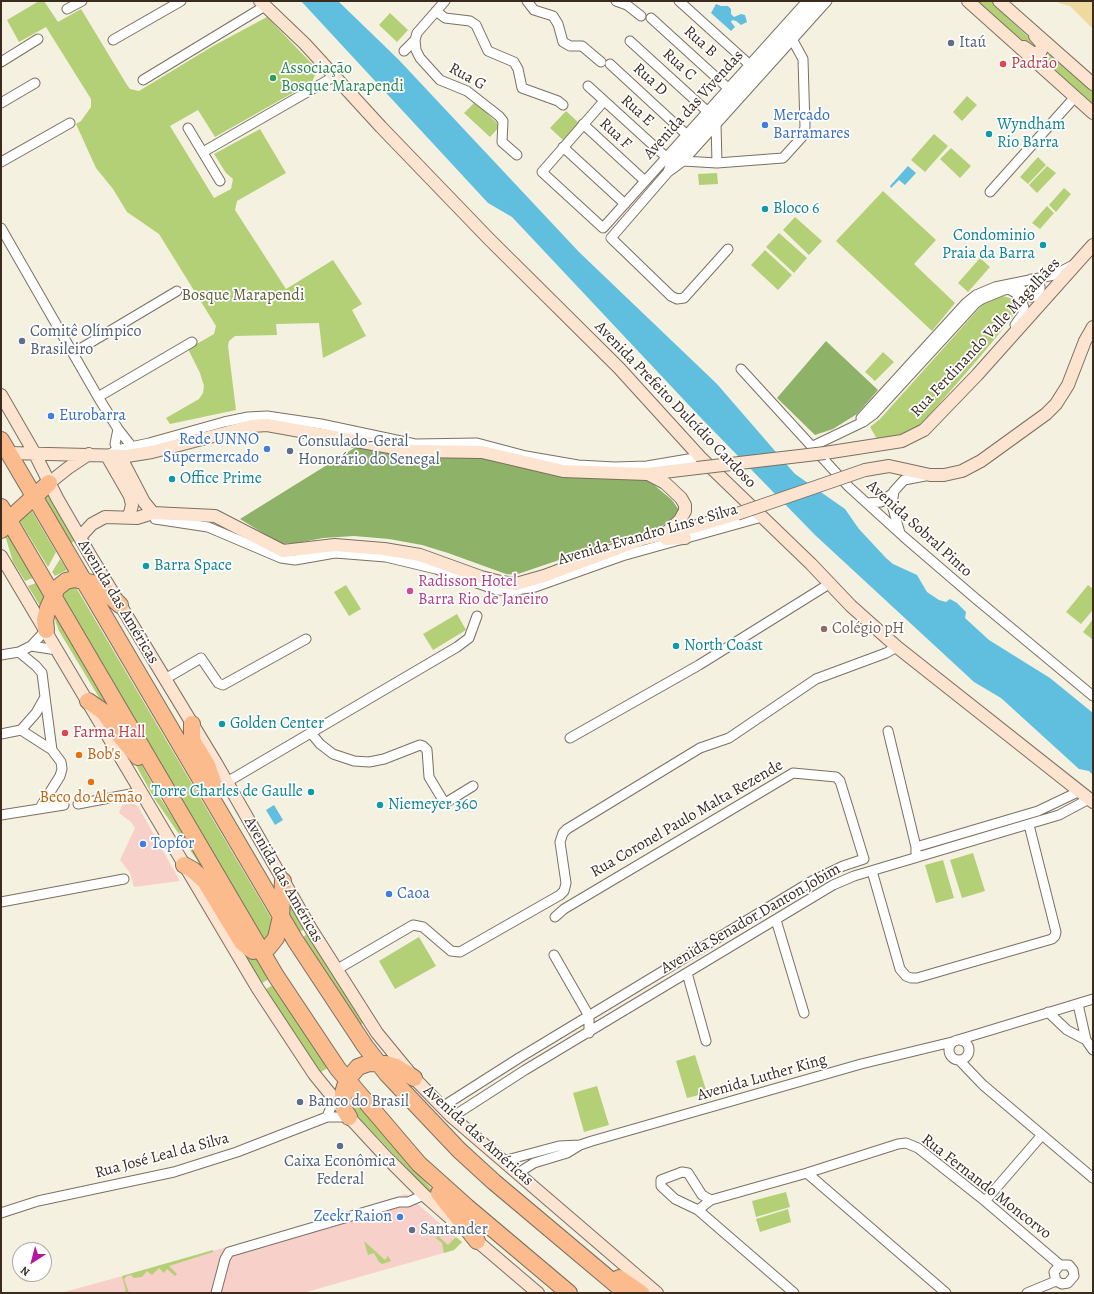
<!DOCTYPE html>
<meta charset="utf-8">
<style>
body{margin:0}
#map{position:relative;width:1094px;height:1294px;overflow:hidden;background:#f4f1e1;font-family:Alegreya,serif}
canvas{display:block}
.frame{position:absolute;inset:0;border:2px solid #3b2a1e;pointer-events:none}
.north{position:absolute;left:12px;top:1242px;width:40px;height:40px;box-sizing:border-box;background:#fff;border:1px solid #b1aaa5;border-radius:50%;rotate:216deg;font-size:11px;font-weight:700;line-height:16px;text-align:center;color:#3b2a1e}
.north::after{content:'';display:block;margin:auto;width:14px;height:18px;background:#b5179e;clip-path:polygon(50% 0,100% 100%,50% 72%,0 100%)}
</style>
<div id="map">
<canvas width="1094" height="1294"></canvas>
<div class="frame"></div>
<div class="north">N</div>
</div>
<script>
const g = document.querySelector('canvas').getContext('2d');
g.lineJoin = 'round';
function fillPath(path, color) { g.fillStyle = color; g.fill(path, 'evenodd'); }
const shape = rows => new Path2D(rows.map(r => 'M' + r).join(''));
function trace(path, color, width, dash) { g.strokeStyle = color; g.lineWidth = width; g.lineCap = dash ? 'butt' : 'round'; g.setLineDash(dash || []); g.stroke(path); }
function drawText(font, color, halo, rows, align = 'center') {
  g.font = font + ' Alegreya,serif'; g.lineWidth = 3.5; g.setLineDash([]); g.textBaseline = 'middle'; g.strokeStyle = halo; g.fillStyle = color; for (const [text, x, y, turn = 0] of rows) {
    g.save(); g.translate(x, y); g.rotate((+turn || 0) * Math.PI / 180); g.textAlign = isNaN(turn) ? turn : align; if (halo) g.strokeText(text, 0, 0); g.fillText(text, 0, 0); g.restore();
  }
}
fillPath(shape([
 [132,803,138,806,180,881,134,887,130,873,120,860,135,828,131,822,119,813,122,805],
 [406,1194,462,1242,454,1250,303,1293,61,1293,256,1239]
]), '#f7d0ca');
fillPath(shape([
 [39,1,44,1,58,22,81,9,127,85,130,89,139,91,213,46,267,17,315,67,315,75,312,82,215,137,198,110,170,126,214,198,231,189,233,179,226,173,214,154,260,129,286,173,237,201,235,210,286,289,333,260,362,304,352,310,366,336,323,358,319,323,276,324,277,335,235,336,229,341,228,346,236,410,170,424,166,418,199,399,203,393,204,386,200,373,188,349,214,334,216,326,159,234,127,212,113,189,96,168,76,124,81,121,91,107,91,99,46,27,19,42,7,20],
 [973,1,992,1,1008,18,1039,47,1033,50,1002,23,993,19],
 [390,13,408,30,397,42,379,25],
 [1050,53,1093,90,1093,108,1044,61],
 [967,96,977,105,962,121,953,112],
 [475,102,500,126,490,137,464,113],
 [566,111,579,123,563,140,550,128],
 [934,134,948,146,925,172,911,160],
 [951,148,971,166,960,178,940,159],
 [1038,157,1046,165,1028,184,1020,177],
 [1047,166,1056,173,1037,193,1029,185],
 [717,173,718,184,699,185,698,174],
 [1064,188,1071,194,1056,212,1049,205],
 [883,191,936,240,914,264,955,303,932,331,836,241],
 [1047,206,1054,213,1040,229,1032,223],
 [795,217,822,241,809,255,783,230],
 [779,233,807,258,794,273,766,247],
 [765,250,792,275,778,290,751,265],
 [980,258,990,267,968,292,958,283],
 [1003,296,1010,298,1016,306,1012,318,979,358,919,427,896,437,877,439,870,427,880,419,983,304],
 [883,352,894,362,875,381,865,372],
 [48,493,76,540,70,544,42,497],
 [30,508,56,552,48,567,18,518],
 [7,529,35,577,25,581,13,562,4,532],
 [60,559,67,570,55,576,52,572],
 [39,582,46,596,43,611,28,586],
 [74,584,274,923,265,942,62,594],
 [346,585,361,609,349,616,334,592],
 [1088,585,1093,589,1093,610,1081,624,1066,612],
 [55,611,138,751,115,724,59,631,54,617],
 [457,614,466,630,433,650,423,634],
 [1093,619,1093,640,1083,632],
 [127,749,140,762,160,798,202,862,243,937,199,863,154,798],
 [973,853,985,891,962,898,950,860],
 [943,860,954,898,936,903,925,865],
 [287,899,305,929,299,932,287,911],
 [307,934,364,1022,359,1026,302,938],
 [419,937,436,966,395,989,379,961],
 [242,950,258,956,271,978,262,983],
 [275,984,329,1067,321,1072,297,1039,266,989],
 [695,1055,707,1093,687,1098,676,1061],
 [597,1086,609,1125,584,1132,573,1093],
 [348,1091,388,1141,437,1195,434,1197,349,1107],
 [786,1192,790,1207,756,1217,752,1201],
 [788,1209,791,1222,760,1232,756,1219],
 [438,1236,448,1245,456,1237,462,1242,454,1250,444,1253,442,1243,436,1238],
 [364,1241,385,1260,388,1256,391,1261,382,1264,379,1262,374,1253,368,1255],
 [213,1250,213,1252,169,1266,177,1274,175,1276,167,1269,164,1273,159,1268,152,1275,147,1271,142,1277,134,1278,131,1275,127,1276,124,1279,129,1293,121,1293,126,1291,122,1276]
]), '#b3d077');
fillPath(shape([
 [826,341,878,390,857,414,833,429,815,435,777,398],
 [356,447,411,457,435,458,481,457,563,476,648,480,672,500,681,513,659,528,650,532,615,541,515,575,506,574,448,553,422,545,389,539,354,536,323,538,297,543,281,544,240,519]
]), '#8eb268');
fillPath(shape([
 [1056,1,1093,1,1093,29,1070,6,1059,3]
]), '#eeda9e');
fillPath(shape([
 [301,1,338,1,398,59,579,252,717,384,795,474,845,509,859,529,886,558,893,564,917,575,927,592,939,600,946,602,950,599,957,603,966,612,965,618,989,640,1050,678,1093,713,1093,775,1089,771,1079,769,1001,698,974,682,815,535,701,418,512,217,488,203],
 [716,4,721,6,728,6,731,9,731,14,734,17,741,14,745,15,747,22,741,25,736,21,732,20,731,22,735,27,731,31,711,13],
 [908,166,916,173,905,185,899,180,891,188,890,186],
 [274,805,283,820,275,825,266,810]
]), '#60bfde');
const street = shape([
 [527,1,534,10,553,16,558,24,563,42,570,46,582,46,601,62],
 [616,1,627,5,641,16],
 [679,1,750,65],
 [67,9,82,1],
 [436,11,445,18,470,21,476,25,488,51,514,62,518,69,522,88,558,101,563,105],
 [651,18,729,89],
 [113,40,181,1],
 [415,40,416,50,420,58,440,80,467,91,499,116,503,121,502,142,517,155],
 [630,41,708,112],
 [404,51,415,40,417,33,445,1],
 [1,62,38,39],
 [610,64,687,135],
 [143,80,265,6],
 [588,86,666,157],
 [604,101,542,172,603,228,807,1],
 [1,103,35,83],
 [583,124,645,181],
 [716,124,717,163],
 [188,128,220,181],
 [563,147,625,204],
 [203,152,335,76],
 [678,155,683,161,717,163,783,158,802,137,805,127,803,59,792,39],
 [1,162,70,123],
 [668,172,671,163,818,1],
 [990,192,1075,97],
 [1,228,98,397,118,429,136,452],
 [728,249,684,298,677,299,671,296,611,238,668,172,683,161,827,1],
 [1014,290,1022,290,1031,297,1037,296,1040,289,1040,286,1031,279],
 [73,353,177,291],
 [741,369,849,487,904,537,975,598,1093,696],
 [98,397,192,342],
 [861,418,966,303,976,295,995,287,1054,275,1073,265],
 [118,429,115,444,119,454],
 [813,446,863,422,874,414,976,303,982,299,1004,290,1009,289,1017,294,1021,298,1024,308,1023,314,1015,325],
 [108,455,117,450,149,443,224,422,248,417,267,416,321,424,415,444,477,443,526,456,578,465,615,467,647,466,700,457],
 [867,503,881,502,893,493],
 [153,513,155,519,208,527,281,558,295,560,335,553,386,557,436,569,497,590,510,591,535,587,622,556,762,517],
 [900,533,892,505,894,491,904,480,925,476],
 [31,646,57,650],
 [19,652,36,666,42,673,45,697,36,713,21,730,52,750,61,762,62,769,60,776,40,808],
 [1,655,19,652,31,646,46,630],
 [165,679,201,658,218,683,223,685,306,639],
 [45,697,52,750],
 [888,731,916,847,916,853],
 [311,733,320,744,333,754,354,761,369,762,384,759,420,745,423,746,427,750,429,777,444,802,447,802,473,786],
 [1,734,21,730],
 [570,738,699,665,829,584],
 [227,782,457,647,469,638,477,616],
 [78,804,141,792],
 [1,815,64,805],
 [916,847,1038,811,1080,791],
 [872,871,900,969,906,976,911,978,917,978,1052,939,1055,936,1056,932,1029,825],
 [1,902,124,879],
 [776,920,804,1013],
 [554,955,589,1016,589,1033],
 [336,970,413,925,423,927,451,951,460,952,560,895,564,891,566,883,560,842,563,833,567,829,700,748,729,738,816,679,886,653,897,647],
 [687,973,706,1041],
 [1078,1004,1086,1040],
 [1048,1012,1067,1030,1086,1040,1093,1050],
 '949 1050a10 10 0 1 1 20 0a10 10 0 1 1-20 0Z',
 [958,1040,1093,999],
 [959,1060,983,1085,1093,1178],
 [442,1107,519,1058,812,881,843,866,864,859,840,781,836,777,793,773,564,909,555,917],
 [327,1117,334,1099],
 [452,1117,525,1070,833,885,854,876,1059,815,1089,799],
 [503,1161,559,1146,580,1145],
 [518,1173,534,1163,567,1153,580,1145,592,1141,861,1064,952,1042],
 [807,1173,946,1293],
 [711,1200,702,1195,688,1173,682,1172,661,1180,661,1186,675,1199,698,1210,794,1293],
 [985,1201,1042,1135],
 [698,1210,711,1200,807,1173,898,1144,906,1143,918,1148,985,1201,1060,1265,1069,1265,1073,1270,1074,1276,1068,1283,1062,1284,1056,1281,1027,1293],
 [1,1213,38,1201,174,1172,237,1152,327,1117,349,1117],
 [1056,1281,1054,1272,1060,1265],
 [216,1293,225,1259,229,1252,399,1202,408,1202,424,1195]
]);
const secondary = shape([
 [260,1,305,44,381,127,489,239,619,368,700,457,811,564,851,606,897,647,1093,802],
 [968,1,1093,113],
 [999,1,1093,84],
 [1024,47,1034,54,1041,51,1042,44,1035,36],
 [1,395,35,454,57,498,90,555,216,763,311,929,377,1033,414,1078,452,1117,657,1293],
 [9,453,127,456,152,452,252,426,267,425,412,451,482,452,563,471,647,474,697,468],
 [825,453,902,441,924,430,977,375,1093,245],
 [107,456,130,496,132,505,129,517],
 [120,456,144,502,153,513],
 [865,470,889,466,930,475,944,475,962,471,981,461,1046,414,1056,404,1068,385,1085,341,1093,327],
 [648,474,665,483,681,498,685,505,685,511,680,520,667,532],
 [49,483,68,468,89,454],
 [80,537,92,524,105,517,137,518,153,513,215,516,283,551,335,545,384,549,420,555,481,577,501,582,516,584,544,576,643,539,697,526,737,514],
 [666,539,685,538],
 [1,556,258,989,314,1074,349,1117,387,1158,424,1195,457,1224],
 [471,1236,538,1293]
]);
const highway = shape([
 [1,440,295,940,365,1046,387,1074,459,1150,494,1182,626,1293],
 [1,507,276,976,338,1069,419,1164,467,1207,569,1293],
 [1,530,14,515,49,483],
 [46,630,45,620,48,608,57,588,66,581,74,579,97,584,120,605],
 [88,701,104,712,120,736,138,757],
 [192,724,192,740,207,765,215,788],
 [184,865,193,870,205,881,242,942,253,951,268,948,276,938,281,916,283,881],
 [349,1117,344,1109,343,1093,347,1080,358,1067,369,1063,386,1064,396,1067,414,1078],
 [439,1193,477,1241],
 [619,1278,641,1293]
]);
trace(street, '#7c7062', 11);
trace(secondary, '#7c7062', 14);
trace(highway, '#7c7062', 18);
trace(street, '#fff', 9);
trace(secondary, '#fde4d1', 12);
trace(highway, '#fbbb8c', 16);
const secondaryBridge = shape([
 [697,468,825,453],
 [737,514,865,470]
]);
trace(secondaryBridge, '#7c7062', 14, []);
trace(secondaryBridge, '#fde4d1', 12);
for (const [x, y, r, color] of [
 [951,43,4,"#5c6f8a"],
 [1003,64,4,"#e0444e"],
 [273,78,4,"#2e9e5b"],
 [765,125,4,"#3f7fe0"],
 [989,134,4,"#0f9aa8"],
 [765,209,4,"#0f9aa8"],
 [1043,245,4,"#0f9aa8"],
 [22,341,4,"#5c6f8a"],
 [51,416,4,"#3f7fe0"],
 [267,449,4,"#3f7fe0"],
 [290,451,4,"#5c6f8a"],
 [172,479,4,"#0f9aa8"],
 [146,566,4,"#0f9aa8"],
 [410,591,4,"#d1479c"],
 [824,629,4,"#8d6e63"],
 [676,646,4,"#0f9aa8"],
 [222,724,4,"#0f9aa8"],
 [65,733,4,"#e0444e"],
 [79,755,4,"#e8710a"],
 [91,782,4,"#e8710a"],
 [311,792,4,"#0f9aa8"],
 [380,805,4,"#0f9aa8"],
 [143,844,4,"#3f7fe0"],
 [389,894,4,"#3f7fe0"],
 [300,1102,4,"#5c6f8a"],
 [340,1146,4,"#5c6f8a"],
 [400,1217,4,"#3f7fe0"],
 [412,1230,4,"#5c6f8a"]
]) { const dot = new Path2D(); dot.arc(x, y, r, 0, 2 * Math.PI); g.fillStyle = color; g.fill(dot); trace(dot, '#fff', 1.5); }
drawText('16px', '#3b2a1e', '#fff', [
 ["Rua B",700,42,42],
 ["Rua C",679,65,42],
 ["Rua G",467,77,29],
 ["Rua D",650,80,42],
 ["Avenida das Vivendas",694,105,-48],
 ["Rua E",637,111,42],
 ["Rua F",615,134,43],
 ["Rua Ferdinando Valle Magalhães",986,338,-47],
 ["Avenida Prefeito Dulcídio Cardoso",675,405,46],
 ["Avenida Sobral Pinto",919,529,42],
 ["Avenida Evandro Lins e Silva",648,535,-16],
 ["Avenida das Américas",118,602,59],
 ["Rua Coronel Paulo Malta Rezende",687,819,-30],
 ["Avenida das Américas",283,880,60],
 ["Avenida Senador Danton Jobim",751,919,-30],
 ["Avenida Luther King",762,1078,-16],
 ["Avenida das Américas",478,1136,42],
 ["Rua José Leal da Silva",162,1156,-15],
 ["Rua Fernando Moncorvo",986,1187,38]
]);
drawText('16px', '#4e5e75', '#fff', [
 ["Itaú",959,43],
 ["Comitê Olímpico",30,332],
 ["Brasileiro",30,350],
 ["Consulado-Geral",298,442],
 ["Honorário do Senegal",298,460],
 ["Banco do Brasil",308,1102],
 ["Caixa Econômica",340,1162,"center"],
 ["Federal",340,1180,"center"],
 ["Santander",420,1230]
], 'left');
drawText('16px', '#be3a42', '#fff', [
 ["Padrão",1011,64],
 ["Farma Hall",73,733]
], 'left');
drawText('16px', '#27864d', '#fff', [
 ["Associação",281,69],
 ["Bosque Marapendi",281,87]
], 'left');
drawText('16px', '#366cbe', '#fff', [
 ["Mercado",773,116],
 ["Barramares",773,134],
 ["Eurobarra",59,416],
 ["Rede UNNO",259,440,"right"],
 ["Supermercado",259,458,"right"],
 ["Topfor",151,844],
 ["Caoa",397,894],
 ["Zeekr Raion",392,1217,"right"]
], 'left');
drawText('16px', '#0d838f', '#fff', [
 ["Wyndham",997,125],
 ["Rio Barra",997,143],
 ["Bloco 6",773,209],
 ["Condominio",1035,236,"right"],
 ["Praia da Barra",1035,254,"right"],
 ["Office Prime",180,479],
 ["Barra Space",154,566],
 ["North Coast",684,646],
 ["Golden Center",230,724],
 ["Torre Charles de Gaulle",303,792,"right"],
 ["Niemeyer 360",388,805]
], 'left');
drawText('16px', '#5f5c39', '#fff', [
 ["Bosque Marapendi",243,296]
]);
drawText('16px', '#b23c85', '#fff', [
 ["Radisson Hotel",418,582],
 ["Barra Rio de Janeiro",418,600]
], 'left');
drawText('16px', '#785e54', '#fff', [
 ["Colégio pH",832,629]
], 'left');
drawText('16px', '#c56008', '#fff', [
 ["Bob's",87,755],
 ["Beco do Alemão",91,798,"center"]
], 'left');
</script>
